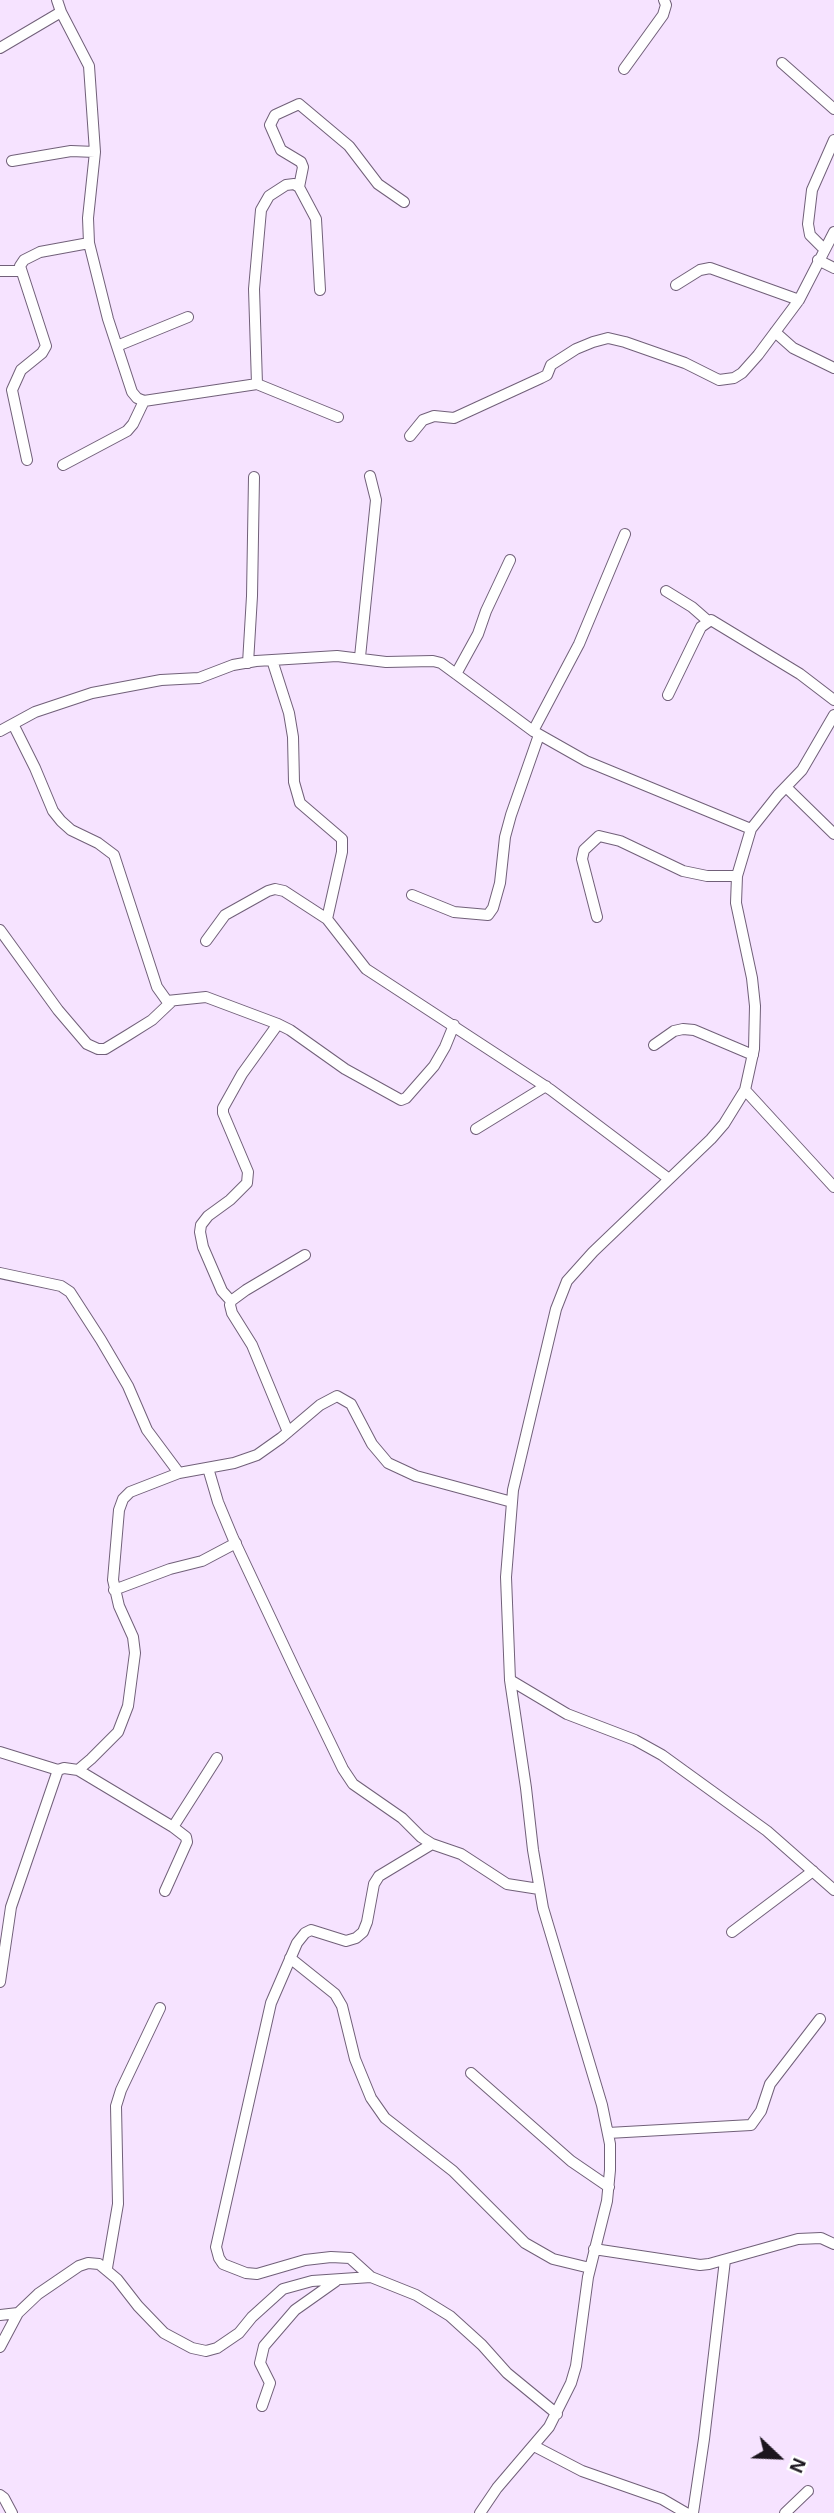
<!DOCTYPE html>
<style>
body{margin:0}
#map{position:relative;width:834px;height:2513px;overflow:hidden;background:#f6e3ff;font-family:Arial,sans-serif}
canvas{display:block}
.north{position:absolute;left:743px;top:2422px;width:70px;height:70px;-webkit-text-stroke:5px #fff;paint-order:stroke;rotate:113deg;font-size:19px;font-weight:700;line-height:28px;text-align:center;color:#1b151e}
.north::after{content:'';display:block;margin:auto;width:24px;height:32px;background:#1b151e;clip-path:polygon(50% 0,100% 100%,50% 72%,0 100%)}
</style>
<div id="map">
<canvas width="834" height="2513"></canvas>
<div class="north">N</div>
</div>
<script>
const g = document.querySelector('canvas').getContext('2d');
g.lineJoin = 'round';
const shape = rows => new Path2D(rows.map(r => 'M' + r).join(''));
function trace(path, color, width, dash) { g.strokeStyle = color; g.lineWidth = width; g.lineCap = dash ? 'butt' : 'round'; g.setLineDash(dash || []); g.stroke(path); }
const minor = shape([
 [57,0,61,12,89,66,95,152,88,218,89,243,108,319,132,392,137,398,144,401,257,384,338,417],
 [0,48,61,12],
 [782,63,834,109],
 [624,69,663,15,666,5,664,0],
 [12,161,71,151,95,152],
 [299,187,303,167,301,162,281,150,270,125,275,115,299,104,349,146,378,184,404,202],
 [824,249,810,235,808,224,812,190,834,140],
 [818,260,834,268],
 [0,271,21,271],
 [676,285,700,270,710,268,799,300],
 [775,332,793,348,834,368],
 [117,346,188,317],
 [257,384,254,289,261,210,269,196,286,185,294,184,299,187,316,219,320,290],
 [410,436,423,420,434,416,454,418,541,378,547,375,551,365,576,349,593,342,608,338,625,342,685,363,719,380,734,378,742,373,758,355,799,300,834,232],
 [27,460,12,390,21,370,42,353,46,346,20,266,24,260,40,252,89,243],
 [63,465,127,431,133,424,144,401],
 [666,591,692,607,708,621],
 [360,657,376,500,370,476],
 [272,660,289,713,293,737,294,782,300,803,342,839,342,852,327,919],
 [248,663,252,596,254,477],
 [456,674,478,634,486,611,510,560],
 [668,695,701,627,711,620,800,674,834,700],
 [13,724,35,768,53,811,61,821,71,830,98,843,114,855,157,987,167,1001,206,997,278,1024,290,1030,345,1069,401,1100,406,1098,434,1066,445,1047,454,1025],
 [0,731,35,712,92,693,161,680,199,678,233,665,256,661,337,656,386,662,433,661,441,663,456,674,533,731,586,761,751,829],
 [533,731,579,644,625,534],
 [786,787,834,834],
 [412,895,454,912,488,915,493,908,500,883,505,837,511,815,539,735],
 [597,917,582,859,584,850,599,836,620,841,683,871,707,876,737,876],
 [0,930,58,1010,87,1044,98,1049,105,1049,128,1035,152,1020,171,1002],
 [206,941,225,915,268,891,275,889,284,891,327,919,366,969,551,1090,669,1179],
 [654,1045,674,1031,683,1029,694,1030,753,1055],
 [745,1090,834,1187],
 [476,1129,546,1086],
 [0,1273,61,1286,70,1292,101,1340,128,1386,147,1430,179,1473],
 [231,1301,222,1291,203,1247,200,1232,201,1225,208,1216,230,1200,247,1183,248,1172,223,1113,223,1108,242,1074,278,1024],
 [288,1432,252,1345,232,1313,230,1305,231,1301,246,1290,305,1255],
 [208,1468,218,1502,233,1538,297,1674,343,1769,353,1784,402,1818,421,1837,432,1844,461,1854,507,1884,539,1889],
 [114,1590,170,1569,202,1561,236,1543],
 [510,1680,567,1714,635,1740,662,1755,767,1831,834,1890],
 [0,1752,58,1770,11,1907,0,1982],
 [58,1770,64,1768,78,1770,91,1759,118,1732,128,1706,135,1653,133,1637,119,1606,113,1580,119,1510,123,1499,130,1492,179,1473,234,1463,257,1455,281,1438,320,1405,337,1396,351,1404,372,1444,388,1463,416,1476,512,1502],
 [78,1770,173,1827,217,1758],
 [165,1891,187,1842,186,1837,173,1827],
 [732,1932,813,1871],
 [290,1958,335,1994,342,2006,355,2059,371,2098,385,2118,453,2171,525,2243,553,2259,590,2268],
 [471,2073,571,2161,609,2187],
 [608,2133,751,2125,761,2111,770,2084,820,2019],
 [594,2249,700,2265,709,2264,798,2239,821,2238,834,2244],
 [107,2268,118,2204,116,2106,121,2090,160,2008],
 [371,2277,350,2258,331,2257,305,2260,257,2274,246,2273,223,2264,219,2258,216,2247,271,2003,297,1943,305,1933,311,1930,346,1941,356,1938,363,1932,367,1922,374,1884,379,1876,432,1844],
 [0,2315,18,2313,38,2294,79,2266,88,2263,99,2264,117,2279,138,2306,164,2333,192,2348,206,2351,217,2348,239,2333,252,2317,283,2289,312,2281,371,2277,416,2295,450,2316,482,2345,507,2373,557,2414],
 [0,2347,18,2313],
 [262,2406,270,2383,260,2363,264,2346,295,2310,336,2281],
 [534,2446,582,2471,662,2499,686,2513],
 [0,2495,4,2498,12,2513],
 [480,2513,497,2488,549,2427,571,2383,576,2366,588,2277,607,2201,610,2170,610,2144,602,2105,543,1908,533,1850,526,1788,510,1680,506,1577,513,1490,556,1309,567,1281,593,1252,711,1139,724,1124,745,1090,754,1049,755,1006,752,978,736,903,737,876,751,829,778,795,802,770,834,715],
 [693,2513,704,2439,725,2260],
 [785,2513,808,2491]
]);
trace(minor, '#716079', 12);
trace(minor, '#fff', 10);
</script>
